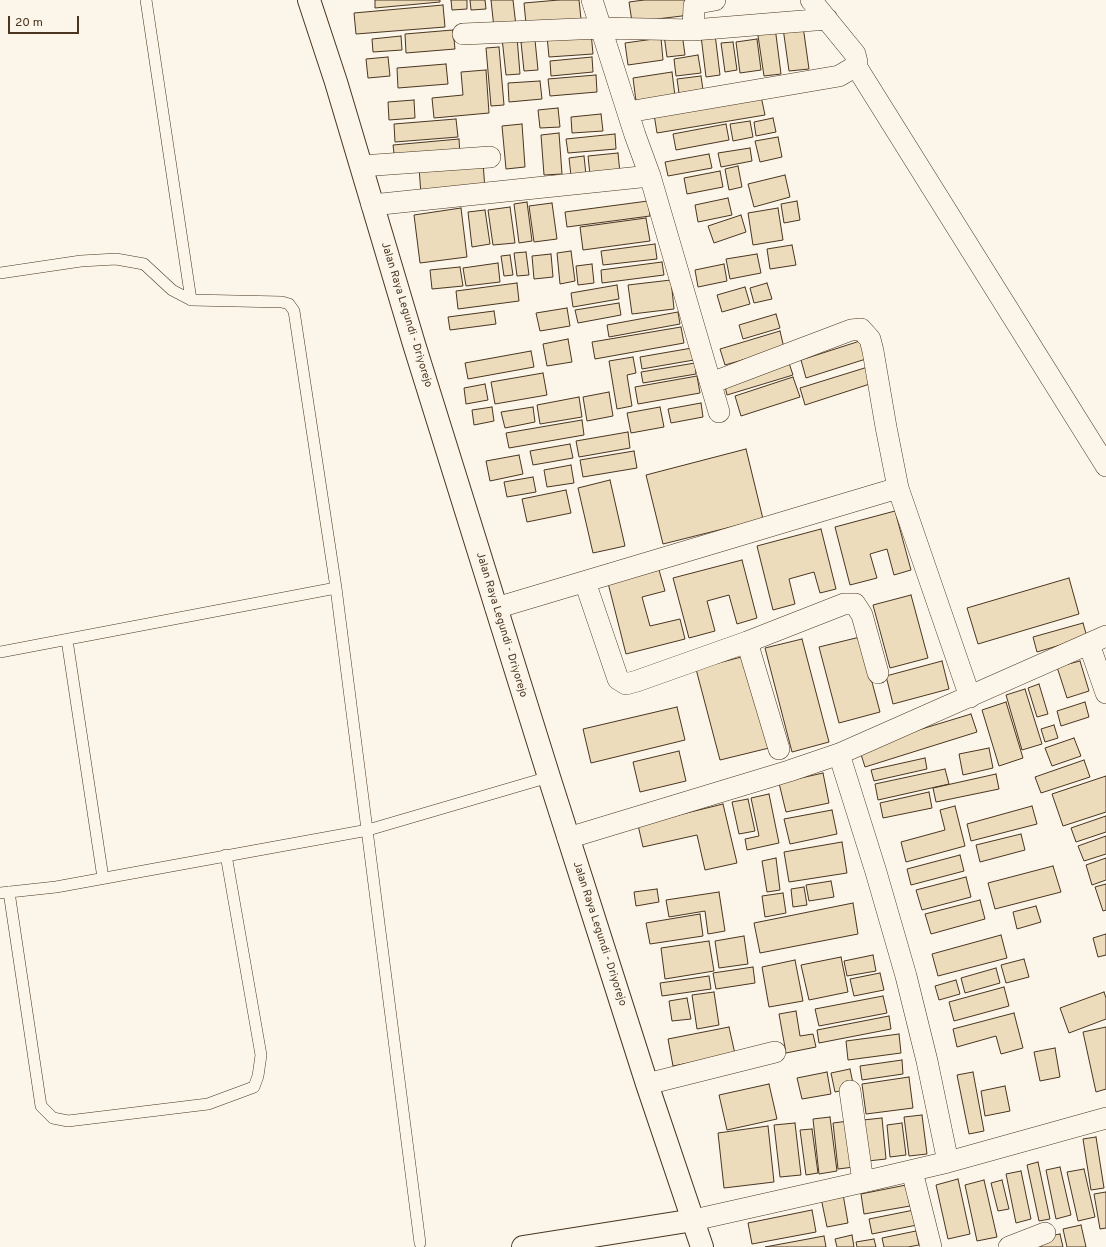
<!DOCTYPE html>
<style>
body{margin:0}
#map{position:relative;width:1106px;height:1247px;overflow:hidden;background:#fbf6e9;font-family:Overpass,sans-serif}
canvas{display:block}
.scale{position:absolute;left:8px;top:16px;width:71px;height:18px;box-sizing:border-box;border:2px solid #4a3520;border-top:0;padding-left:5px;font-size:12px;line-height:14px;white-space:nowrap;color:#4a3520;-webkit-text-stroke:3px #fbf6e9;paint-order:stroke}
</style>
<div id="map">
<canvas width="1106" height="1247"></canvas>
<div class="scale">20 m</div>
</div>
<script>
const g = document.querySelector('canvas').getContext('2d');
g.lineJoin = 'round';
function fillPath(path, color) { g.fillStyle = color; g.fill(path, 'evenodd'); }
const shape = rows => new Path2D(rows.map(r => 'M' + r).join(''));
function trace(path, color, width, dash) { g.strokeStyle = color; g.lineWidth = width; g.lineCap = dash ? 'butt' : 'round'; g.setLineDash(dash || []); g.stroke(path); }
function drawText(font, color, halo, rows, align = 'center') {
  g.font = font + ' Overpass,sans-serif'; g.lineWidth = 3; g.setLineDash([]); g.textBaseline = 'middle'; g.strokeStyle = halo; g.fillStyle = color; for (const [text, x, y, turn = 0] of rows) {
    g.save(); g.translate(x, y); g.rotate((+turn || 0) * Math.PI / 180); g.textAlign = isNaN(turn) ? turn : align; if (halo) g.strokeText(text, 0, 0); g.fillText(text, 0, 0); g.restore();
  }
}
const building = shape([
 [375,0,440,0,440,2,375,8,375,0],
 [451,0,467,0,467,9,452,10,451,0],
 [470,0,485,0,486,9,471,10,470,0],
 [491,0,513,0,516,26,494,28,491,0],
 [559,0,579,0,581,19,526,24,524,3,559,0],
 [644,0,688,0,690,15,632,22,629,2,644,0],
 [443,5,445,27,356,34,354,13,443,5],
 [803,26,809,69,789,71,783,28,803,26],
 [775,27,781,74,764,76,757,29,775,27],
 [453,30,455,49,406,53,405,34,453,30],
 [591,32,593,54,549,57,547,36,591,32],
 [682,33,685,55,667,57,664,35,682,33],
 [715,34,720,75,706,77,701,36,715,34],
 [401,36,402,50,373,52,372,39,401,36],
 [517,37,520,74,506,75,502,38,517,37],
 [661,38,663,60,628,65,625,43,661,38],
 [757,39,761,70,740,73,736,42,757,39],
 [535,40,538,70,524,71,521,42,535,40],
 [733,42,737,70,725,72,721,43,733,42],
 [499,47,504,105,491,106,486,48,499,47],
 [698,55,701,73,676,76,674,59,698,55],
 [388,57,390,76,368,78,366,59,388,57],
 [592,57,593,72,551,76,550,61,592,57],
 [446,64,448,84,398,88,397,68,446,64],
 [486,70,489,113,434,118,432,98,463,95,461,72,486,70],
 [672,72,675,96,636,101,633,78,672,72],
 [596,75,597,92,550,96,548,79,596,75],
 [701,76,703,90,679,93,677,79,701,76],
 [540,81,542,99,509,102,508,83,540,81],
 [761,96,765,115,657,133,654,114,761,96],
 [414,100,415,118,389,120,388,102,414,100],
 [558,108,560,127,540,128,538,110,558,108],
 [601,114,603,131,572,133,571,117,601,114],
 [773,118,776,132,756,136,754,122,773,118],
 [456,119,458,137,395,142,394,124,456,119],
 [750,121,753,137,733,141,730,124,750,121],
 [522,124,525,167,506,169,502,126,522,124],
 [726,124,729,140,676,150,673,134,726,124],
 [559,133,562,174,544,175,541,135,559,133],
 [615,134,616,149,568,153,566,139,615,134],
 [778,137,782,157,760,162,755,141,778,137],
 [459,139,460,155,395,161,393,145,459,139],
 [750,148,752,161,721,167,718,153,750,148],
 [618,153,620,173,590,175,588,156,618,153],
 [709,154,712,168,668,176,665,162,709,154],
 [584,156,586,175,571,176,569,158,584,156],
 [483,162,485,190,421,195,419,167,483,162],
 [738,166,742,187,729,190,725,169,738,166],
 [720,171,723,187,687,194,684,178,720,171],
 [785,175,790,197,754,207,748,184,785,175],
 [728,198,732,215,698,222,695,205,728,198],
 [648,201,650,216,567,227,565,212,648,201],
 [797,201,800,220,784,223,781,204,797,201],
 [527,202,532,241,519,243,514,204,527,202],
 [552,203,557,239,534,242,529,206,552,203],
 [510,207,515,243,493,245,488,210,510,207],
 [461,208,467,257,420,263,414,215,461,208],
 [778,208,783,240,753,245,748,213,778,208],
 [485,210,490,244,472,247,468,212,485,210],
 [741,215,746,232,714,243,708,226,741,215],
 [646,218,650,241,583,250,580,227,646,218],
 [655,244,657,259,603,265,601,251,655,244],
 [792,245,796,265,770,269,767,249,792,245],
 [571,251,575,281,560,284,557,253,571,251],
 [526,252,529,275,517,276,514,253,526,252],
 [551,254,553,277,534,279,532,256,551,254],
 [757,254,761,273,730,279,726,259,757,254],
 [510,255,513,275,504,276,501,256,510,255],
 [662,262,664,275,602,283,601,270,662,262],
 [498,263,500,282,466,286,463,268,498,263],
 [592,264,594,283,578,285,576,266,592,264],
 [724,264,727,281,698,287,695,270,724,264],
 [460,267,463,286,432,289,430,270,460,267],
 [671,280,674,309,632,314,628,285,671,280],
 [517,283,519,301,458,309,456,291,517,283],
 [767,283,772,299,754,303,750,288,767,283],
 [617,285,619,299,573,307,571,293,617,285],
 [745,287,750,304,722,312,717,295,745,287],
 [619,303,621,315,578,323,575,310,619,303],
 [567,308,570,326,540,331,536,313,567,308],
 [494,311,496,324,450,330,448,317,494,311],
 [678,312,680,324,609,337,607,325,678,312],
 [776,314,780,328,743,339,739,325,776,314],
 [681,327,684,343,595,359,592,342,681,327],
 [780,331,784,348,725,365,720,349,780,331],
 [568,339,572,362,547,366,543,344,568,339],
 [863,340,869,358,806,378,801,360,863,340],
 [692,348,694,360,642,369,640,357,692,348],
 [531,351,534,367,468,379,465,363,531,351],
 [633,357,636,373,627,375,632,406,617,409,609,361,633,357],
 [695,363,696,374,643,383,641,372,695,363],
 [789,363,793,375,727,395,724,382,789,363],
 [871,366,876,382,805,405,800,388,871,366],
 [543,373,547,395,495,404,491,382,543,373],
 [697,376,700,393,638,404,635,387,697,376],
 [793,377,800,397,741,416,735,396,793,377],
 [485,384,488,400,466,404,464,388,485,384],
 [609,392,613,416,587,421,583,397,609,392],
 [579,397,582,417,540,424,537,405,579,397],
 [701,403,703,417,671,423,668,409,701,403],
 [492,407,494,421,474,425,472,410,492,407],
 [533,407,535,422,505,428,501,412,533,407],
 [660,407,664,427,631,433,627,413,660,407],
 [582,420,584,435,509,448,506,433,582,420],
 [628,432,630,448,579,457,576,441,628,432],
 [570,444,573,458,533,465,530,451,570,444],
 [746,449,763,519,663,544,646,475,746,449],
 [634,451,637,468,583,477,580,460,634,451],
 [519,455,523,474,490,481,486,461,519,455],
 [571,465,574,483,547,487,544,470,571,465],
 [533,477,536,492,507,497,504,482,533,477],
 [610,480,625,546,593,553,578,488,610,480],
 [566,490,571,513,527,522,522,499,566,490],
 [895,511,911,570,894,575,887,549,870,554,877,578,850,585,835,527,895,511],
 [821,529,836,589,820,593,814,572,789,579,795,604,773,610,757,546,821,529],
 [742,560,757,618,737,624,729,595,707,601,715,631,689,638,673,578,742,560],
 [659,570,665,591,642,597,650,626,680,619,685,639,626,654,608,583,659,570],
 [1069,578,1079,614,978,644,967,608,1069,578],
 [911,595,928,658,890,668,873,605,911,595],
 [1083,623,1087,637,1037,652,1033,637,1083,623],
 [860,637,880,712,839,723,819,647,860,637],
 [802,639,829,742,792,752,765,648,802,639],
 [745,656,769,748,720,760,696,669,745,656],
 [942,661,949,689,893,704,886,676,942,661],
 [1080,661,1089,691,1067,698,1057,667,1080,661],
 [1039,684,1048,714,1037,717,1028,688,1039,684],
 [1025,689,1042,744,1022,750,1006,695,1025,689],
 [1006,702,1023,758,999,766,982,710,1006,702],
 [1085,702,1089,717,1061,726,1057,711,1085,702],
 [677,707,685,740,591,763,583,729,677,707],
 [971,714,977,732,865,767,859,748,971,714],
 [1054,725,1058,738,1045,742,1041,729,1054,725],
 [1074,738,1081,756,1052,766,1045,748,1074,738],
 [989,748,993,768,963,775,959,754,989,748],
 [679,751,686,781,640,792,633,762,679,751],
 [925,758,927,769,874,781,871,770,925,758],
 [1084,760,1090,777,1041,793,1035,777,1084,760],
 [945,769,949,784,878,800,875,784,945,769],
 [823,773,829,803,786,812,779,783,823,773],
 [996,774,999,789,936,802,933,788,996,774],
 [1106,776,1106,812,1063,826,1052,794,1106,776],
 [929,792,932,808,883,818,880,803,929,792],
 [769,794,779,843,747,850,745,839,759,836,751,798,769,794],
 [748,799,755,831,739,834,732,802,748,799],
 [723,804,737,863,705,870,697,835,643,847,638,825,723,804],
 [955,806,965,846,906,862,901,842,945,830,940,810,955,806],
 [1032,806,1037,824,971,841,967,824,1032,806],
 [832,810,837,834,790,844,784,819,832,810],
 [1106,816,1106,832,1076,842,1071,828,1106,816],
 [1021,834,1025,850,980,862,976,845,1021,834],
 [1106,836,1106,854,1084,861,1078,846,1106,836],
 [842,842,847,873,789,882,784,852,842,842],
 [960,855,964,871,911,885,907,869,960,855],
 [776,858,780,890,767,892,762,861,776,858],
 [1106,858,1106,880,1092,885,1086,865,1106,858],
 [1053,866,1061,892,995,909,988,883,1053,866],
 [966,877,971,897,922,910,916,890,966,877],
 [831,881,834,897,809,901,806,885,831,881],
 [1106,884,1106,910,1103,911,1095,887,1106,884],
 [804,887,807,905,793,907,791,889,804,887],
 [657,889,659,902,636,906,634,892,657,889],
 [719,892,725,931,708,934,705,911,669,917,666,900,719,892],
 [783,893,786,913,765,917,762,896,783,893],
 [980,900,985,919,931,934,925,914,980,900],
 [853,903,858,934,760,953,754,923,853,903],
 [1036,906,1041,922,1017,929,1013,912,1036,906],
 [700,914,703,936,650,944,646,923,700,914],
 [1106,934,1106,955,1098,957,1093,938,1106,934],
 [1001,935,1007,958,938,976,932,954,1001,935],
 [744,936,748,964,719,968,715,941,744,936],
 [709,941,714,971,665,979,661,948,709,941],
 [873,955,876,971,847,976,844,961,873,955],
 [841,957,848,992,809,1000,801,965,841,957],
 [1024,959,1029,977,1006,983,1001,965,1024,959],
 [795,960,803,1001,769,1007,762,967,795,960],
 [753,967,755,983,716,989,713,973,753,967],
 [996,968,1000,983,965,993,961,978,996,968],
 [880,973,884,990,854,996,850,979,880,973],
 [709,976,711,989,662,996,660,983,709,976],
 [956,980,960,994,939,1000,935,986,956,980],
 [1004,987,1009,1006,954,1021,949,1002,1004,987],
 [714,992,719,1025,697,1029,692,995,714,992],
 [1104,992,1106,998,1106,1019,1069,1033,1060,1008,1104,992],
 [883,996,887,1013,819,1026,815,1009,883,996],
 [687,998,691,1019,672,1021,669,1001,687,998],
 [796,1011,800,1036,813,1034,816,1047,786,1053,779,1014,796,1011],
 [1014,1013,1023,1048,1001,1054,996,1036,957,1047,953,1029,1014,1013],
 [889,1016,891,1029,819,1043,817,1030,889,1016],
 [729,1027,735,1054,673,1066,668,1039,729,1027],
 [1106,1027,1106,1089,1096,1092,1083,1032,1106,1027],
 [899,1034,901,1053,848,1060,846,1041,899,1034],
 [1055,1048,1060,1077,1040,1081,1034,1052,1055,1048],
 [902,1060,903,1074,862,1080,860,1066,902,1060],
 [850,1069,854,1088,835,1092,831,1073,850,1069],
 [827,1072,831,1094,802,1099,797,1078,827,1072],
 [973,1072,984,1131,969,1134,957,1075,973,1072],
 [909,1077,913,1108,866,1114,862,1084,909,1077],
 [769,1084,777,1119,727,1130,719,1095,769,1084],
 [1005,1086,1010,1111,985,1116,981,1091,1005,1086],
 [922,1115,927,1154,909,1156,904,1117,922,1115],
 [830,1117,837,1171,819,1174,813,1119,830,1117],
 [882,1118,886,1159,868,1161,863,1120,882,1118],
 [849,1121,854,1167,838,1169,833,1123,849,1121],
 [795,1123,801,1175,780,1177,774,1125,795,1123],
 [902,1123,906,1155,890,1157,887,1125,902,1123],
 [768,1126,774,1182,724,1188,718,1133,768,1126],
 [812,1129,818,1173,806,1175,800,1130,812,1129],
 [1096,1137,1104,1188,1091,1190,1083,1139,1096,1137],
 [1038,1162,1050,1219,1039,1221,1027,1165,1038,1162],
 [1060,1167,1071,1215,1056,1219,1046,1170,1060,1167],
 [1084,1169,1095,1217,1078,1221,1067,1172,1084,1169],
 [1021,1171,1031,1219,1016,1223,1006,1174,1021,1171],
 [958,1179,970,1234,948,1239,936,1185,958,1179],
 [984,1180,997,1237,977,1241,965,1185,984,1180],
 [1002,1180,1009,1209,998,1211,991,1183,1002,1180],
 [906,1185,910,1206,864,1214,861,1194,906,1185],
 [1106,1192,1106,1228,1100,1229,1094,1194,1106,1192],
 [843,1194,848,1223,827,1227,821,1198,843,1194],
 [812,1210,816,1232,752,1244,748,1223,812,1210],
 [914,1210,917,1225,872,1234,869,1219,914,1210],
 [1081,1225,1086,1247,1067,1247,1063,1229,1081,1225],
 [916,1231,919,1245,908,1247,884,1247,882,1238,916,1231],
 [1060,1234,1063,1247,1041,1247,1039,1238,1060,1234],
 [852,1235,854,1247,837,1247,835,1239,852,1235],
 [824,1236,826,1247,765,1247,824,1236],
 [874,1239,876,1247,857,1247,856,1242,874,1239]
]);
fillPath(building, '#ecdcbc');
trace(building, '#4a3520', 1);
const lane = shape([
 [146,0,191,300],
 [0,273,81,261,116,259,144,264,172,290,191,300,282,302,289,304,294,311,336,588,420,1243],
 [67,640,103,878],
 [0,652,336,588],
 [9,892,41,1106,53,1118,68,1121,208,1104,254,1087,258,1076,261,1055,226,855],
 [0,893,56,887,368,830,549,777]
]);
const street = shape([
 [592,0,635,135,650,176,719,412],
 [693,30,694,6,698,3,715,0],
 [463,34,601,28,693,30,827,19],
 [856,66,1106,466],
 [628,112,839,76,856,66,857,62,855,54,811,0],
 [361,166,490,157],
 [372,205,650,176],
 [711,383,851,330,861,329,870,339,873,351,886,427,898,488,970,697],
 [585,582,618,679,626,684,637,681,747,642,844,604,855,604,862,615,878,673],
 [496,608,898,488],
 [747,642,779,749],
 [1089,644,1106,693],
 [839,754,876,872,906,976,927,1061,948,1162],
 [568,838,789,771,839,754,1106,636],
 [647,1084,775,1052],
 [850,1091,863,1182],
 [912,1171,931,1247],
 [694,1220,863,1182,948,1162,1106,1118],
 [1009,1247,1045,1233]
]);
const secondary = shape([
 [523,1247,694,1220]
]);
const primary = shape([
 [309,0,336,82,414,344,549,777,647,1084,702,1247]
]);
trace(lane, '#4a3520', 12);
trace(street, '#4a3520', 22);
trace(secondary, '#4a3520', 24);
trace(primary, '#4a3520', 24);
trace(lane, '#fbf6e9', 11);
trace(street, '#fbf6e9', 21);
trace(secondary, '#fbf6e9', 22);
trace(primary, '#fbf6e9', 22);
drawText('11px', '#4a3520', '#fbf6e9', [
 ["Jalan Raya Legundi - Driyorejo",406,315,73],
 ["Jalan Raya Legundi - Driyorejo",501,625,73],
 ["Jalan Raya Legundi - Driyorejo",599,934,72]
]);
</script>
